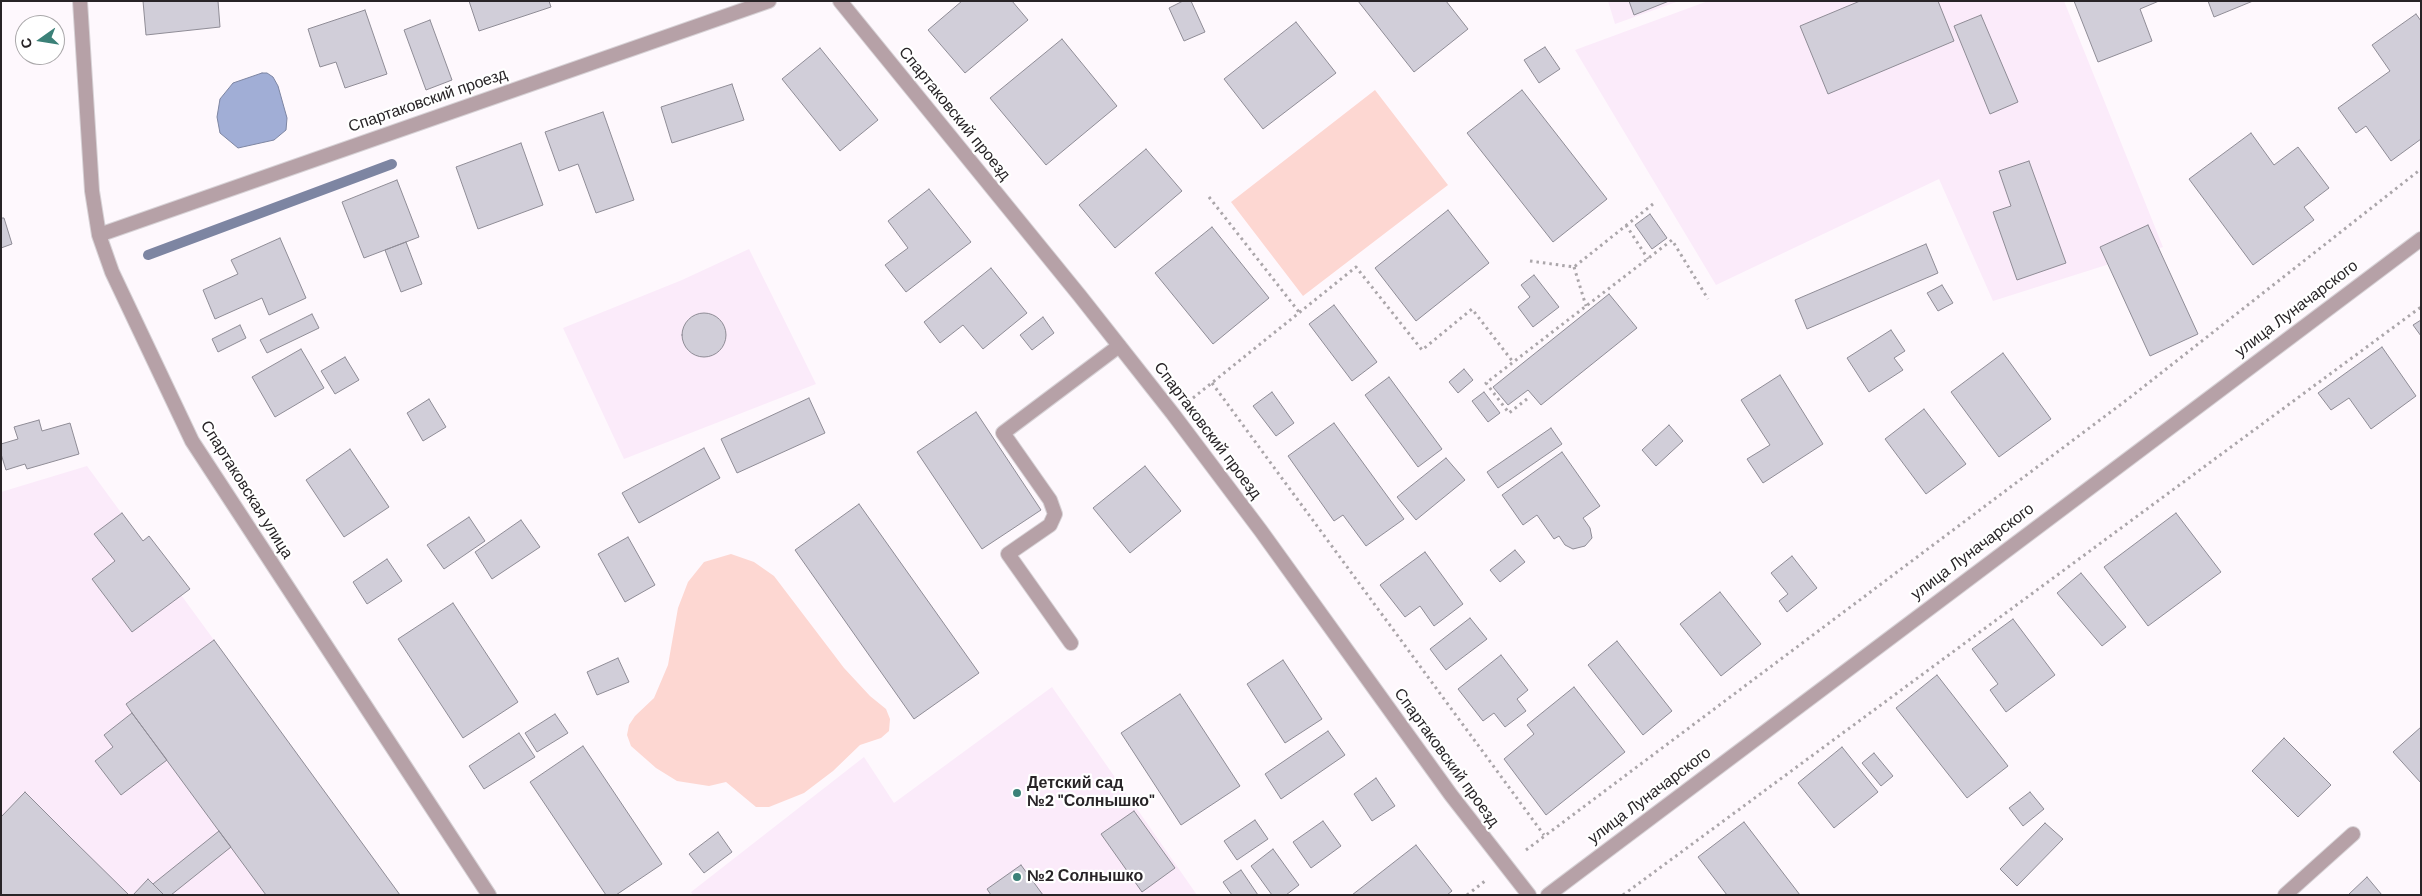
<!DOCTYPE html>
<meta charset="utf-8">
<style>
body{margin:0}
#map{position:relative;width:2422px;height:896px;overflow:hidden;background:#fef8fd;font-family:"DM Sans",sans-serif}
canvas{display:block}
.frame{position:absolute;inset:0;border:2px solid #282427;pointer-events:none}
.north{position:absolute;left:15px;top:15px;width:50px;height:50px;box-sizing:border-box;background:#fff;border:1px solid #a9a7a9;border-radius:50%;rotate:257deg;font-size:14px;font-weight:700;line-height:20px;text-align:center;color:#282427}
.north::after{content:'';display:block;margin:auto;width:18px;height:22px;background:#3b8178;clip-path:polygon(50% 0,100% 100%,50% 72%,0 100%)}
</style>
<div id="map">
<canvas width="2422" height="896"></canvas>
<div class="frame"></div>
<div class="north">С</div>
</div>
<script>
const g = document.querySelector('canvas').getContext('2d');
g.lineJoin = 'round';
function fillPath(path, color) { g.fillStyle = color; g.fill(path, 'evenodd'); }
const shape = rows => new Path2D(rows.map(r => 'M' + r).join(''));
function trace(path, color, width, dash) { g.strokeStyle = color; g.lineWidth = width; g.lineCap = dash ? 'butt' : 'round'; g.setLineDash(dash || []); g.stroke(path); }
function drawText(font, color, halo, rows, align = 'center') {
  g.font = font + ' "DM Sans",sans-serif'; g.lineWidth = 4.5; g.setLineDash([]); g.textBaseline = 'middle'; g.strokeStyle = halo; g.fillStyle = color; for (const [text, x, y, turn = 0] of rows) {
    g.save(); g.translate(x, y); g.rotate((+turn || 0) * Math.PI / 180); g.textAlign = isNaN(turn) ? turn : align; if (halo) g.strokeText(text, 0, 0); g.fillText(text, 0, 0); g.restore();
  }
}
fillPath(shape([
 [1608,1,1679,1,1615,24],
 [1708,1,2064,1,2163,247,1993,301,1939,179,1716,285,1575,50],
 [749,249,816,384,624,459,563,328,682,280],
 [87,466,400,895,1,895,1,492],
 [1052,687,1197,895,693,895,691,892,864,757,894,803]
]), '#fbebfa');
fillPath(shape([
 [1375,90,1448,185,1303,296,1231,202],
 [731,554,754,562,774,576,844,668,870,696,886,709,890,719,889,731,881,738,860,745,833,771,804,793,769,807,756,807,726,782,709,786,677,781,656,768,631,746,627,735,629,725,635,716,654,698,668,665,678,608,688,582,704,562]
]), '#fdd7d2');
const water = shape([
 [262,73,267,73,273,77,278,86,287,118,286,130,274,140,238,148,220,133,217,117,220,99,233,83,262,73]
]);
fillPath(water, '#a1aed6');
trace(water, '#7d85a2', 1);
trace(shape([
 [148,255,392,164]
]), '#7d85a2', 10);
const building = shape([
 [143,1,218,1,220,27,146,35,143,1],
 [469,1,549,1,551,7,479,31,469,1],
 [962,1,1012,1,1028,20,965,73,928,30,962,1],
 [1183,1,1191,1,1205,32,1184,41,1169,8,1183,1],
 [1358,1,1446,1,1468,29,1414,72,1358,1],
 [1629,1,1669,1,1634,15,1629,1],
 [1860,1,1938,1,1954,41,1828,94,1800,26,1860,1],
 [2074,1,2159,1,2140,9,2152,41,2098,62,2074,1],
 [2208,1,2253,1,2214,17,2208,1],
 [365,10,387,74,345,88,336,62,320,67,308,29,365,10],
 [2416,14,2421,21,2421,139,2391,161,2366,126,2356,133,2338,108,2390,71,2372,45,2416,14],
 [1981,15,2018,102,1990,114,1954,26,1981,15],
 [430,20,452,80,426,90,404,30,430,20],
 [1296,22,1336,73,1263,129,1224,79,1296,22],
 [1062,39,1117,106,1046,165,990,98,1062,39],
 [1545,47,1560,69,1539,83,1524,60,1545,47],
 [820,48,878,120,840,151,782,79,820,48],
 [732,84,744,120,672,143,661,107,732,84],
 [1522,90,1607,199,1553,242,1467,133,1522,90],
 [603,112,634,200,596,213,578,164,559,171,545,132,603,112],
 [2251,133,2274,165,2298,147,2329,188,2304,207,2314,220,2253,265,2189,179,2251,133],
 [521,143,543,205,478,229,456,167,521,143],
 [1146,149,1182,191,1115,248,1079,205,1146,149],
 [2029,161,2066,263,2017,280,1993,212,2011,206,1999,171,2029,161],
 [397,180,419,237,364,258,342,202,397,180],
 [929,189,971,242,906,292,885,265,908,248,888,221,929,189],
 [1448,210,1489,263,1416,321,1375,268,1448,210],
 [1650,214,1667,238,1652,249,1635,225,1650,214],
 [1,218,4,218,12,244,1,248,1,218],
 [2148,225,2198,334,2150,356,2100,247,2148,225],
 [1212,227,1269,298,1213,344,1155,273,1212,227],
 [280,238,306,298,269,315,262,298,215,319,203,290,238,274,231,260,280,238],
 [406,242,422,284,401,292,385,250,406,242],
 [1926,244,1938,273,1807,329,1795,300,1926,244],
 [991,268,1027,313,983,349,963,325,940,343,924,322,991,268],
 [1534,275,1559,307,1533,327,1518,307,1530,297,1521,285,1534,275],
 [1942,285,1953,303,1938,311,1927,293,1942,285],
 [1609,294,1637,328,1541,405,1528,390,1508,405,1493,387,1609,294],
 [1334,305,1377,362,1352,381,1309,324,1334,305],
 '682 335a22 22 0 1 1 44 0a22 22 0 1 1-44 0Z',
 [312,314,319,328,267,353,260,340,312,314],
 [1043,317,1054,333,1032,350,1020,335,1043,317],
 [2421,320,2421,336,2413,325,2421,320],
 [240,325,246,338,218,352,212,339,240,325],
 [1891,330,1905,351,1894,358,1903,370,1869,392,1847,358,1891,330],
 [2382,347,2416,396,2371,429,2349,398,2331,410,2318,393,2382,347],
 [301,349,324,388,275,417,252,377,301,349],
 [2003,353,2051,419,1999,457,1951,392,2003,353],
 [345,357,359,380,335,394,321,371,345,357],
 [1464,369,1473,380,1458,393,1449,382,1464,369],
 [1780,375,1823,444,1763,483,1747,459,1770,445,1741,400,1780,375],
 [1389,377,1442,449,1418,467,1365,395,1389,377],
 [1272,392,1294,423,1276,436,1253,406,1272,392],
 [1484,392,1500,413,1488,422,1472,401,1484,392],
 [809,398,825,433,737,473,721,439,809,398],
 [429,399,446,427,423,441,407,413,429,399],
 [1924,409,1966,464,1926,494,1885,439,1924,409],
 [976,412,1041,510,982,549,917,452,976,412],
 [39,420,42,431,70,423,79,454,27,469,25,464,6,470,1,454,1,444,18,439,14,427,39,420],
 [1334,423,1404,519,1366,546,1343,515,1334,521,1288,456,1334,423],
 [1669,425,1683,441,1656,466,1642,450,1669,425],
 [1551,428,1562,444,1498,488,1487,472,1551,428],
 [704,448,720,478,639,523,622,493,704,448],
 [350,449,389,507,344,537,306,480,350,449],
 [1562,452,1600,506,1583,518,1590,528,1592,538,1585,546,1573,549,1565,545,1559,536,1554,539,1537,515,1523,525,1502,495,1562,452],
 [1446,458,1465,480,1416,520,1397,497,1446,458],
 [1145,466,1181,511,1130,553,1093,508,1145,466],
 [859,504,979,673,914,719,795,550,859,504],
 [122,513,143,541,149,536,190,589,132,632,92,579,115,561,94,534,122,513],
 [2176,513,2221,572,2148,626,2104,567,2176,513],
 [469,517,485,541,444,569,427,545,469,517],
 [521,520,540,547,492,579,475,552,521,520],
 [628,537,655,585,625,602,598,554,628,537],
 [1515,550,1525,562,1500,582,1490,570,1515,550],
 [1425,552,1463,604,1434,626,1420,606,1405,617,1380,585,1425,552],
 [1792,556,1817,588,1787,612,1779,601,1788,594,1771,573,1792,556],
 [387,559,402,581,367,604,353,582,387,559],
 [2081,573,2126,627,2102,646,2057,593,2081,573],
 [1720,592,1761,644,1721,676,1680,624,1720,592],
 [453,603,518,702,463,738,398,639,453,603],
 [1470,618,1487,639,1446,670,1430,649,1470,618],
 [2013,619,2055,675,2006,712,1990,690,1998,684,1972,649,2013,619],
 [214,640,400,895,266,895,132,713,126,704,214,640],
 [1617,641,1672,711,1643,735,1588,665,1617,641],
 [1501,655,1528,690,1517,699,1526,711,1505,727,1494,713,1483,721,1458,689,1501,655],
 [618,658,629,682,597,695,587,672,618,658],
 [1283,660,1322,719,1285,743,1247,684,1283,660],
 [1937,675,2008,766,1967,798,1896,708,1937,675],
 [1574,687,1625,752,1546,815,1504,759,1534,734,1527,725,1574,687],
 [1180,694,1240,786,1181,825,1121,733,1180,694],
 [132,713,167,760,121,795,95,761,113,747,104,735,132,713],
 [555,714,568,733,537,752,525,733,555,714],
 [2421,727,2421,783,2393,752,2421,727],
 [1328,731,1345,755,1281,799,1265,774,1328,731],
 [519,733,535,757,484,789,469,766,519,733],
 [2284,738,2331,785,2298,817,2252,771,2284,738],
 [583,746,662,864,616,895,606,895,530,782,583,746],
 [1842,747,1878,792,1834,828,1798,783,1842,747],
 [1874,753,1893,776,1881,786,1862,763,1874,753],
 [1376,778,1395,806,1372,821,1354,794,1376,778],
 [25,792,72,839,129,895,1,895,1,817,25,792],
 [2030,792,2044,809,2023,826,2009,808,2030,792],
 [1134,811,1175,868,1142,892,1101,834,1134,811],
 [1255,820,1268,839,1237,860,1224,841,1255,820],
 [1323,821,1341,846,1311,868,1293,842,1323,821],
 [1744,822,1800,895,1727,895,1698,857,1744,822],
 [2045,823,2063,839,2017,886,2000,869,2045,823],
 [219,831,231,847,171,895,164,895,153,884,219,831],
 [718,832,732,852,704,873,689,854,718,832],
 [1416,845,1452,891,1447,895,1352,895,1416,845],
 [1273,849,1299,885,1286,895,1272,895,1251,866,1273,849],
 [1021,865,1043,895,991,895,987,889,1021,865],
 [1241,870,1258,895,1232,895,1223,882,1241,870],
 [2367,877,2382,895,2348,895,2367,877],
 [148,879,164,895,133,895,148,879]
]);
fillPath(building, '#d1ced9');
trace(building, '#8f8c96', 1);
const service = shape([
 [1071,643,1008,554,1050,525,1055,514,1050,500,1003,433,1119,346],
 [2285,895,2353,834]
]);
const minor = shape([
 [80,1,92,191,99,235,112,272,192,441,489,895],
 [840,1,1080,296,1173,414,1261,531,1451,795,1529,895],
 [99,235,769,1]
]);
const tertiary = shape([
 [1548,895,2421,239]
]);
trace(service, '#d7d2d6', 16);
trace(minor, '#d7d2d6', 16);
trace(tertiary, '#d7d2d6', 16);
trace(shape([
 [1209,197,1299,312],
 [1626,225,1648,259],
 [1530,261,1574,267,1653,204],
 [1574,267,1586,306],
 [1212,383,1544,835],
 [1193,398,1356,267,1422,350,1472,309,1513,362],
 [1527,399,1509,413,1486,383,1672,240,1708,299],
 [1526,850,2128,399,2421,169],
 [1467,895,1485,881],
 [1623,895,2421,307]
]), '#aba6aa', 3, [2.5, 4]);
trace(service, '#b6a1a7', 14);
trace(minor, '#b6a1a7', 14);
trace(tertiary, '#b6a1a7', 14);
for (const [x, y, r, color] of [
 [1017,793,5,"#3b8178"],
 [1017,877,5,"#3b8178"]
]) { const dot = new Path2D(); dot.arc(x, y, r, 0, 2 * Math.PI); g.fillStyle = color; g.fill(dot); trace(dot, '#fff', 2); }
drawText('16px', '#282427', '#fff', [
 ["Спартаковский проезд",428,101,-19],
 ["Спартаковский проезд",954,114,51],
 ["улица Луначарского",2297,309,-37],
 ["Спартаковский проезд",1207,431,53],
 ["Спартаковская улица",246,490,58],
 ["улица Луначарского",1973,552,-37],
 ["Спартаковский проезд",1446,758,54],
 ["улица Луначарского",1650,796,-37]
]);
drawText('bold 16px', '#282427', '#fff', [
 ["Детский сад",1027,784],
 ["№2 \"Солнышко\"",1027,802],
 ["№2 Солнышко",1027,877]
], 'left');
</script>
